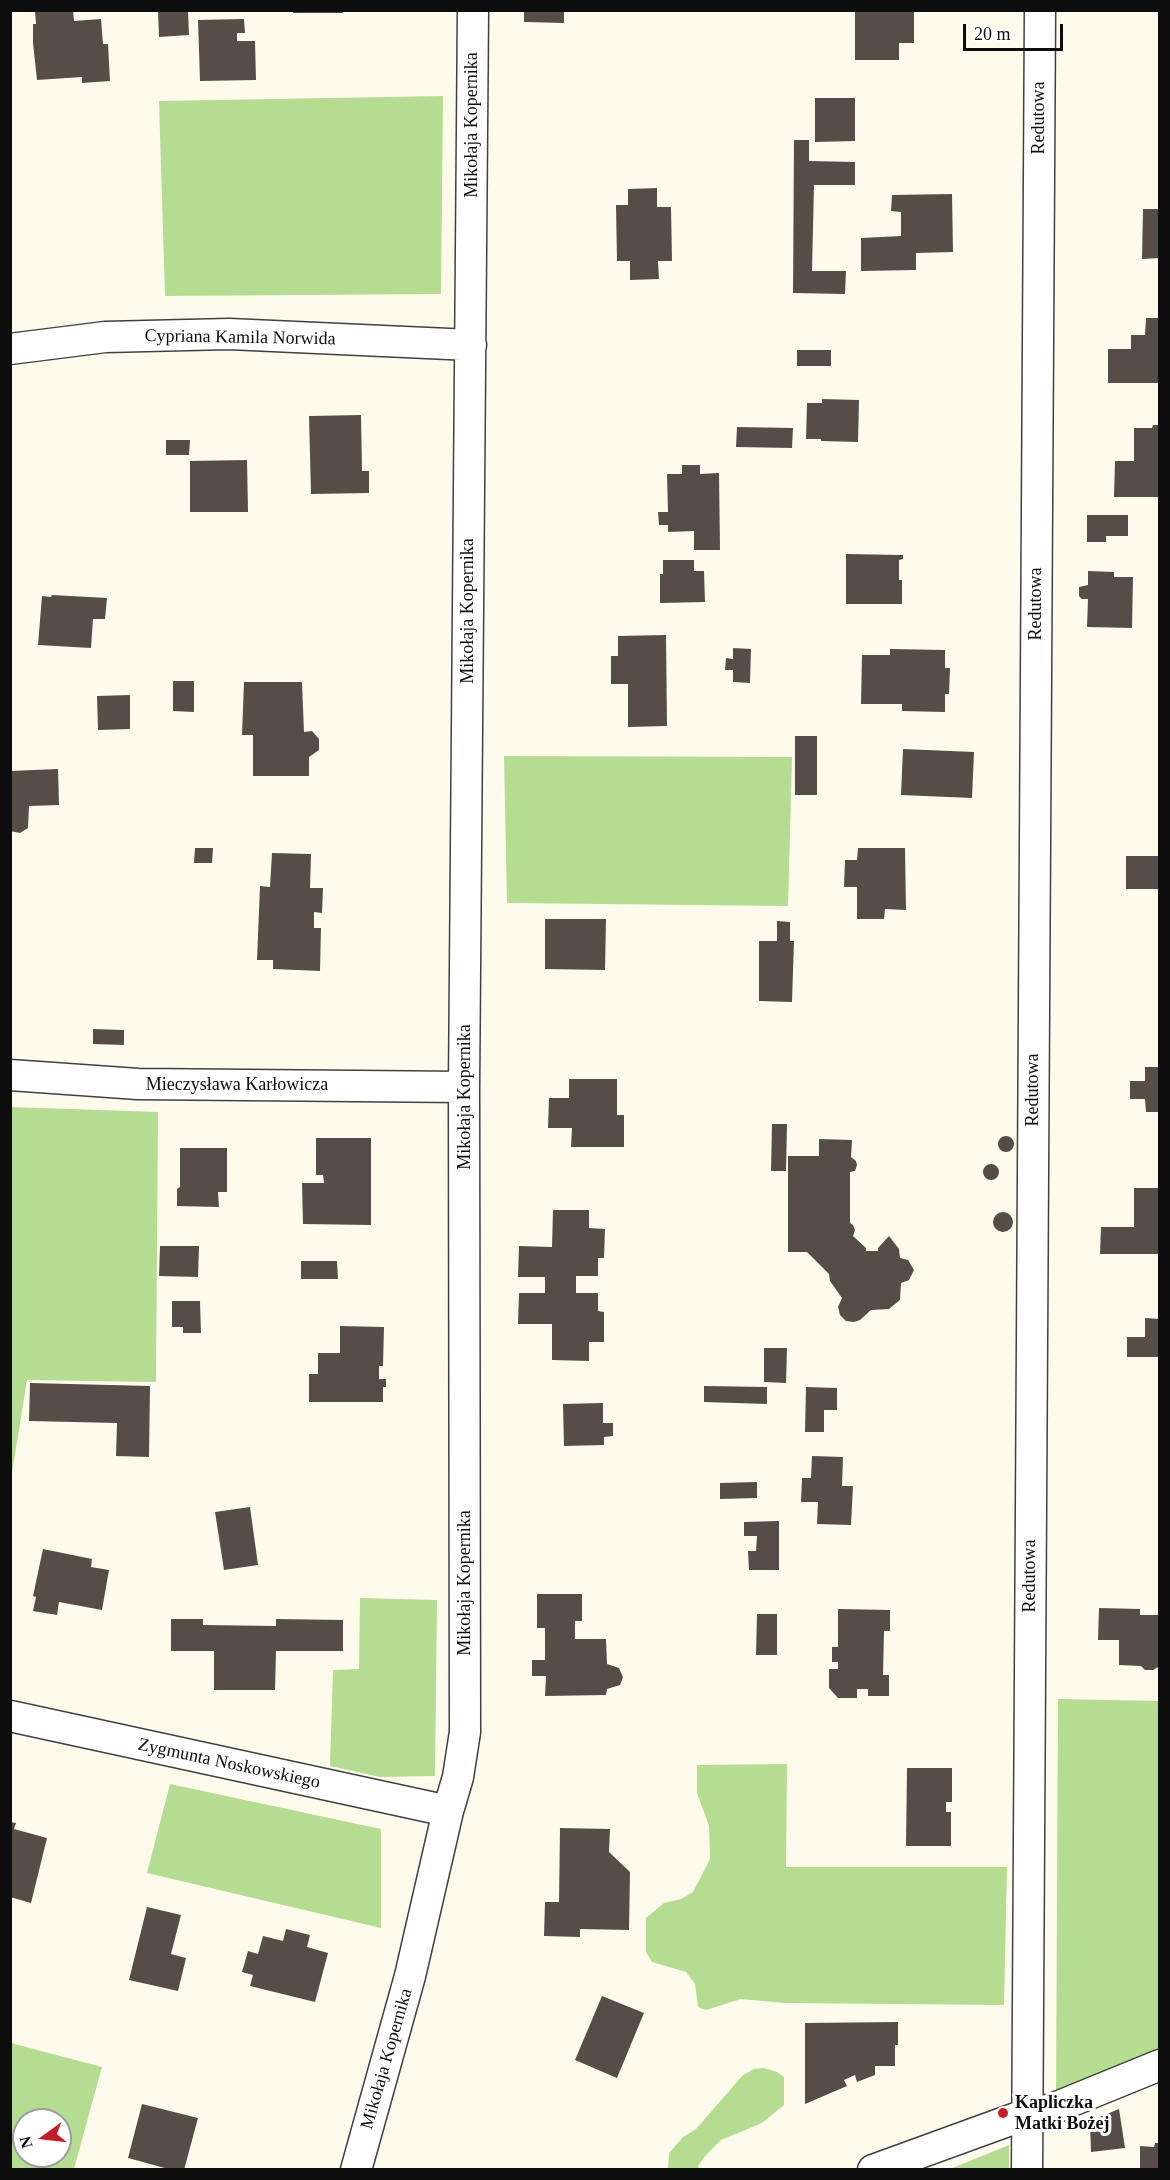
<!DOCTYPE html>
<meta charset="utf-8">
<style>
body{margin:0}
#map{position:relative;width:1170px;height:2180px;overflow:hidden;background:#fffbec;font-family:"Times New Roman",serif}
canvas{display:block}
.frame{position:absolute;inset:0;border:12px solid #0d0d0d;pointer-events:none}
.north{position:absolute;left:12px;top:2108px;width:60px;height:60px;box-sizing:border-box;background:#fff;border:2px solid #9e9e9e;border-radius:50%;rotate:255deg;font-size:16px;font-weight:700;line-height:24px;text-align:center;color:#0d0d0d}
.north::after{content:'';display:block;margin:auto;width:21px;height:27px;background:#c51d26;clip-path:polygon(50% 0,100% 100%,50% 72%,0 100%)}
.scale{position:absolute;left:963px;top:24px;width:100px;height:27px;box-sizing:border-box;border:3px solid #0d0d0d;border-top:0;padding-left:8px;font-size:18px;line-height:21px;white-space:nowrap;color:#0d0d0d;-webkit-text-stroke:4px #fff;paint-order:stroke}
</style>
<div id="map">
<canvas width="1170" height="2180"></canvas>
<div class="frame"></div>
<div class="north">N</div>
<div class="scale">20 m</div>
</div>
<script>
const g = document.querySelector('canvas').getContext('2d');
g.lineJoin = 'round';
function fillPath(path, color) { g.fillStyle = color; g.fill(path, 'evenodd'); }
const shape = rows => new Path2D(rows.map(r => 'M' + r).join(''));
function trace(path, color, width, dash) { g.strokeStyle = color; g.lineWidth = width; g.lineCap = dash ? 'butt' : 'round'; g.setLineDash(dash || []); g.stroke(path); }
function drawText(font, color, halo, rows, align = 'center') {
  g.font = font + ' "Times New Roman",serif'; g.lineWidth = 6; g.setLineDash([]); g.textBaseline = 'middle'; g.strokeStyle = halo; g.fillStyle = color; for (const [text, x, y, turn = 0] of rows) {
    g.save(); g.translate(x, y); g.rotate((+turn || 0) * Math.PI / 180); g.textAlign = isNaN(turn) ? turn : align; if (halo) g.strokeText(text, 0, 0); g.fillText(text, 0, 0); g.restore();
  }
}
fillPath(shape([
 [443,96,441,294,165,296,159,101],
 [504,756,792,757,788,906,507,903],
 [11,1107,158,1112,156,1382,27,1380,11,1479],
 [360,1598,437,1600,435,1776,380,1777,330,1766,333,1670,359,1669],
 [1058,1699,1159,1701,1159,2055,1056,2094],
 [787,1764,786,1867,1007,1867,1004,2005,784,2003,741,1999,706,2010,698,2007,695,1984,686,1972,652,1962,646,1952,646,1918,664,1903,681,1899,693,1892,710,1859,709,1826,697,1793,697,1765],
 [170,1784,381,1829,381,1928,147,1873],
 [11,2043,102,2067,74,2169,11,2169],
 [24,2120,60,2120,60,2156,24,2156],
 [764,2068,777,2072,784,2077,784,2105,762,2123,721,2140,706,2155,698,2166,699,2169,668,2169,669,2153,683,2137,696,2129,743,2075,754,2069],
 [1009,2145,1009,2169,950,2169]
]), '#b4dd92');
fillPath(shape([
 [35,10,73,10,74,21,101,19,103,44,108,44,110,81,82,83,82,77,37,80,33,43,33,24,36,24],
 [158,10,188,10,189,35,159,37],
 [293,10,342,10,343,13,293,13],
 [524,10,564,10,564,23,524,22],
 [855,10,914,10,914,43,899,43,899,60,855,60],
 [244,19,245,33,237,33,237,41,255,41,256,80,200,81,198,20],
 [815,98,855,98,855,141,815,142],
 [794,140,809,140,809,161,855,162,855,185,814,185,812,271,846,271,845,294,793,293],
 [657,188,657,207,671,207,672,261,658,261,659,279,630,280,630,261,617,261,616,205,628,205,628,189],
 [952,194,953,252,916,253,916,270,861,271,861,238,901,236,901,212,891,211,892,195],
 [1143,209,1160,209,1160,258,1142,259],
 [1146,318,1160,318,1160,383,1108,383,1108,349,1131,349,1131,335,1145,335],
 [797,350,831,350,831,366,797,366],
 [822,399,859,400,858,442,821,441,821,439,806,439,807,403,822,403],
 [361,415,362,471,369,471,369,493,311,494,309,416],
 [1153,425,1160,425,1160,497,1114,497,1115,461,1134,461,1134,428,1152,428],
 [737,427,793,428,792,448,736,447],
 [166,440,190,440,189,455,166,455],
 [247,460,248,512,190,512,190,461],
 [682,465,700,465,700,474,719,473,720,550,694,550,694,531,668,532,668,525,659,525,658,512,668,512,667,474,682,474],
 [1087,515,1128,515,1128,536,1106,536,1106,542,1087,542],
 [846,554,903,555,903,559,899,560,899,580,902,580,902,604,846,604],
 [663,560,694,560,694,571,704,571,705,602,660,603,660,574,663,574],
 [1088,571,1114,572,1114,577,1133,577,1132,628,1087,627,1088,599,1082,599,1079,596,1079,587,1088,585],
 [52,595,107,598,105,619,93,619,91,648,38,645,42,596,51,597],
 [666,635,667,726,628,727,628,684,611,684,611,656,618,656,618,636],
 [733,648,751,649,750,683,733,682,733,670,725,670,726,658,733,659],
 [890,649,945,650,945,668,950,668,949,694,945,694,945,712,902,711,902,704,861,704,862,655,890,655],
 [173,681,194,681,194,712,173,711],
 [244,682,302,682,304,732,312,731,319,739,319,750,309,757,309,776,253,776,253,735,242,735],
 [130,695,130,729,98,730,97,696],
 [795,736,817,736,817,795,795,795],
 [903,749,974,752,972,798,901,795],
 [58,769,59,805,29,806,28,828,20,833,10,831,10,771],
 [195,848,213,848,212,863,194,863],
 [858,848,905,848,906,910,885,909,884,919,857,919,857,887,844,887,845,860,857,860],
 [272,853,311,854,310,888,323,888,322,913,314,912,314,928,321,928,320,971,273,969,273,960,257,960,260,886,270,887],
 [1126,856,1160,856,1160,889,1126,889],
 [545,919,606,919,605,970,545,969],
 [777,921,790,922,790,941,794,941,792,1002,759,1001,759,941,777,941],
 [93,1029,124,1030,124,1045,93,1044],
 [1145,1067,1160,1067,1160,1112,1146,1112,1145,1099,1130,1099,1130,1081,1145,1081],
 [569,1079,617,1079,617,1115,624,1115,624,1147,571,1147,572,1128,548,1128,549,1098,569,1098],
 [772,1124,787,1124,786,1171,771,1171],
 '998 1144a8 8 0 1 1 16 0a8 8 0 1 1-16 0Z',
 [316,1138,371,1138,371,1225,303,1224,302,1183,324,1183,323,1175,316,1175],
 [819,1139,852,1140,851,1157,856,1161,857,1165,855,1171,850,1172,850,1223,853,1225,855,1230,853,1236,866,1248,866,1251,878,1251,878,1248,889,1236,899,1249,900,1258,908,1260,914,1270,909,1280,901,1283,900,1300,889,1309,871,1310,860,1320,854,1322,846,1321,840,1315,838,1307,842,1298,830,1281,829,1274,807,1252,788,1252,788,1156,819,1156],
 [180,1148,227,1148,227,1192,218,1192,219,1207,177,1206,177,1189,180,1187],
 '983 1172a8 8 0 1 1 16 0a8 8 0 1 1-16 0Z',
 [1134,1188,1160,1188,1160,1254,1100,1254,1101,1227,1134,1227],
 [553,1210,589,1210,589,1228,605,1229,604,1258,598,1258,598,1276,576,1276,576,1293,598,1293,598,1311,604,1312,604,1342,589,1342,589,1361,552,1360,552,1324,518,1324,519,1293,545,1293,545,1277,518,1277,519,1246,552,1247],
 '993 1222a10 10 0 1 1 20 0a10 10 0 1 1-20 0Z',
 [160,1246,199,1246,198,1277,159,1276],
 [301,1261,337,1261,338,1279,301,1279],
 [172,1301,200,1301,201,1333,183,1333,183,1327,172,1327],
 [1145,1318,1160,1319,1160,1357,1127,1357,1127,1337,1145,1337],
 [340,1326,384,1327,383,1366,379,1366,379,1379,386,1379,386,1387,383,1387,383,1402,309,1402,309,1374,318,1374,318,1353,340,1353],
 [764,1348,787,1348,786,1383,764,1382],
 [30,1383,150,1386,149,1457,116,1456,117,1423,29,1421],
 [704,1386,767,1387,767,1404,704,1402],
 [806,1387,837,1388,837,1410,824,1410,824,1432,805,1432],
 [603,1403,603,1423,613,1423,613,1436,604,1437,604,1445,564,1446,563,1404],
 [812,1456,843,1457,842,1486,853,1486,851,1525,817,1524,818,1502,801,1502,802,1478,811,1478],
 [757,1482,757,1498,720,1499,720,1483],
 [250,1507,258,1565,224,1570,215,1512],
 [779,1521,779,1570,749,1570,748,1551,756,1551,757,1536,744,1536,744,1522],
 [43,1549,92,1559,91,1567,109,1570,102,1610,59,1602,57,1615,33,1611,36,1597,33,1596],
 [537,1594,582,1594,582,1621,575,1621,575,1639,606,1639,607,1664,619,1668,623,1677,620,1685,607,1689,606,1695,545,1696,546,1676,532,1676,532,1660,545,1660,545,1628,537,1628],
 [1099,1608,1140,1609,1140,1615,1160,1615,1160,1666,1153,1670,1145,1670,1141,1666,1119,1665,1119,1640,1098,1640],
 [838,1609,890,1610,890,1631,884,1631,883,1675,889,1675,889,1696,868,1696,868,1689,857,1689,857,1698,838,1698,829,1688,829,1669,838,1669,838,1662,832,1662,832,1647,838,1647],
 [757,1614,777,1614,777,1655,756,1655],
 [171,1619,203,1619,203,1625,276,1626,276,1619,343,1620,343,1651,276,1651,275,1690,214,1690,214,1651,171,1651],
 [907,1768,952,1768,952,1802,946,1802,946,1812,951,1812,951,1846,906,1846],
 [10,1822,16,1823,14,1829,47,1838,31,1903,10,1897],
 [560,1828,610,1829,609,1852,630,1872,629,1930,580,1929,580,1937,544,1936,545,1902,559,1902],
 [147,1907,181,1915,171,1954,186,1958,178,1991,129,1980],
 [286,1929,310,1935,307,1947,328,1953,315,2002,250,1986,253,1975,242,1972,248,1951,258,1954,263,1936,283,1941],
 [602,1996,644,2013,617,2078,575,2060],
 [898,2022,898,2045,895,2045,895,2066,875,2066,875,2075,857,2082,855,2075,844,2080,847,2086,805,2104,805,2023],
 [142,2104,198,2118,184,2170,172,2170,128,2158],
 [1119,2109,1125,2148,1091,2152,1090,2121],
 [1155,2143,1160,2143,1160,2170,1140,2170,1140,2146,1154,2147]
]), '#564d48');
const street = shape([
 [10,349,105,337,229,334,471,345],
 [10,1075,138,1084,464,1087],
 [10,1716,448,1811],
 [356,2170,410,1976,448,1811,458,1777,465,1732,464,1087,473,10],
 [873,2170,1027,2114,1052,2109,1160,2065],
 [1027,2170,1040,10]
]);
trace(street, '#404040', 33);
trace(street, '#fff', 30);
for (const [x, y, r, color] of [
 [1003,2113,6,"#c51d26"]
]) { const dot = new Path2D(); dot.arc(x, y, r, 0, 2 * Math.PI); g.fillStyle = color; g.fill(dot); trace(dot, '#fff', 2); }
drawText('18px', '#0d0d0d', '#fff', [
 ["Redutowa",1039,118,-90],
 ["Mikołaja Kopernika",472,125,-90],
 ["Cypriana Kamila Norwida",240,338,1],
 ["Redutowa",1036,604,-90],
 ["Mikołaja Kopernika",468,611,-90],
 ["Mieczysława Karłowicza",237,1085],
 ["Redutowa",1033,1090,-90],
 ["Mikołaja Kopernika",465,1097,-90],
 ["Redutowa",1030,1576,-90],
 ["Mikołaja Kopernika",465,1583,-90],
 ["Zygmunta Noskowskiego",229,1764,12],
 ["Mikołaja Kopernika",387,2059,-74]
]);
drawText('bold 18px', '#0d0d0d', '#fff', [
 ["Kapliczka",1015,2103],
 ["Matki Bożej",1015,2124]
], 'left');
</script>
